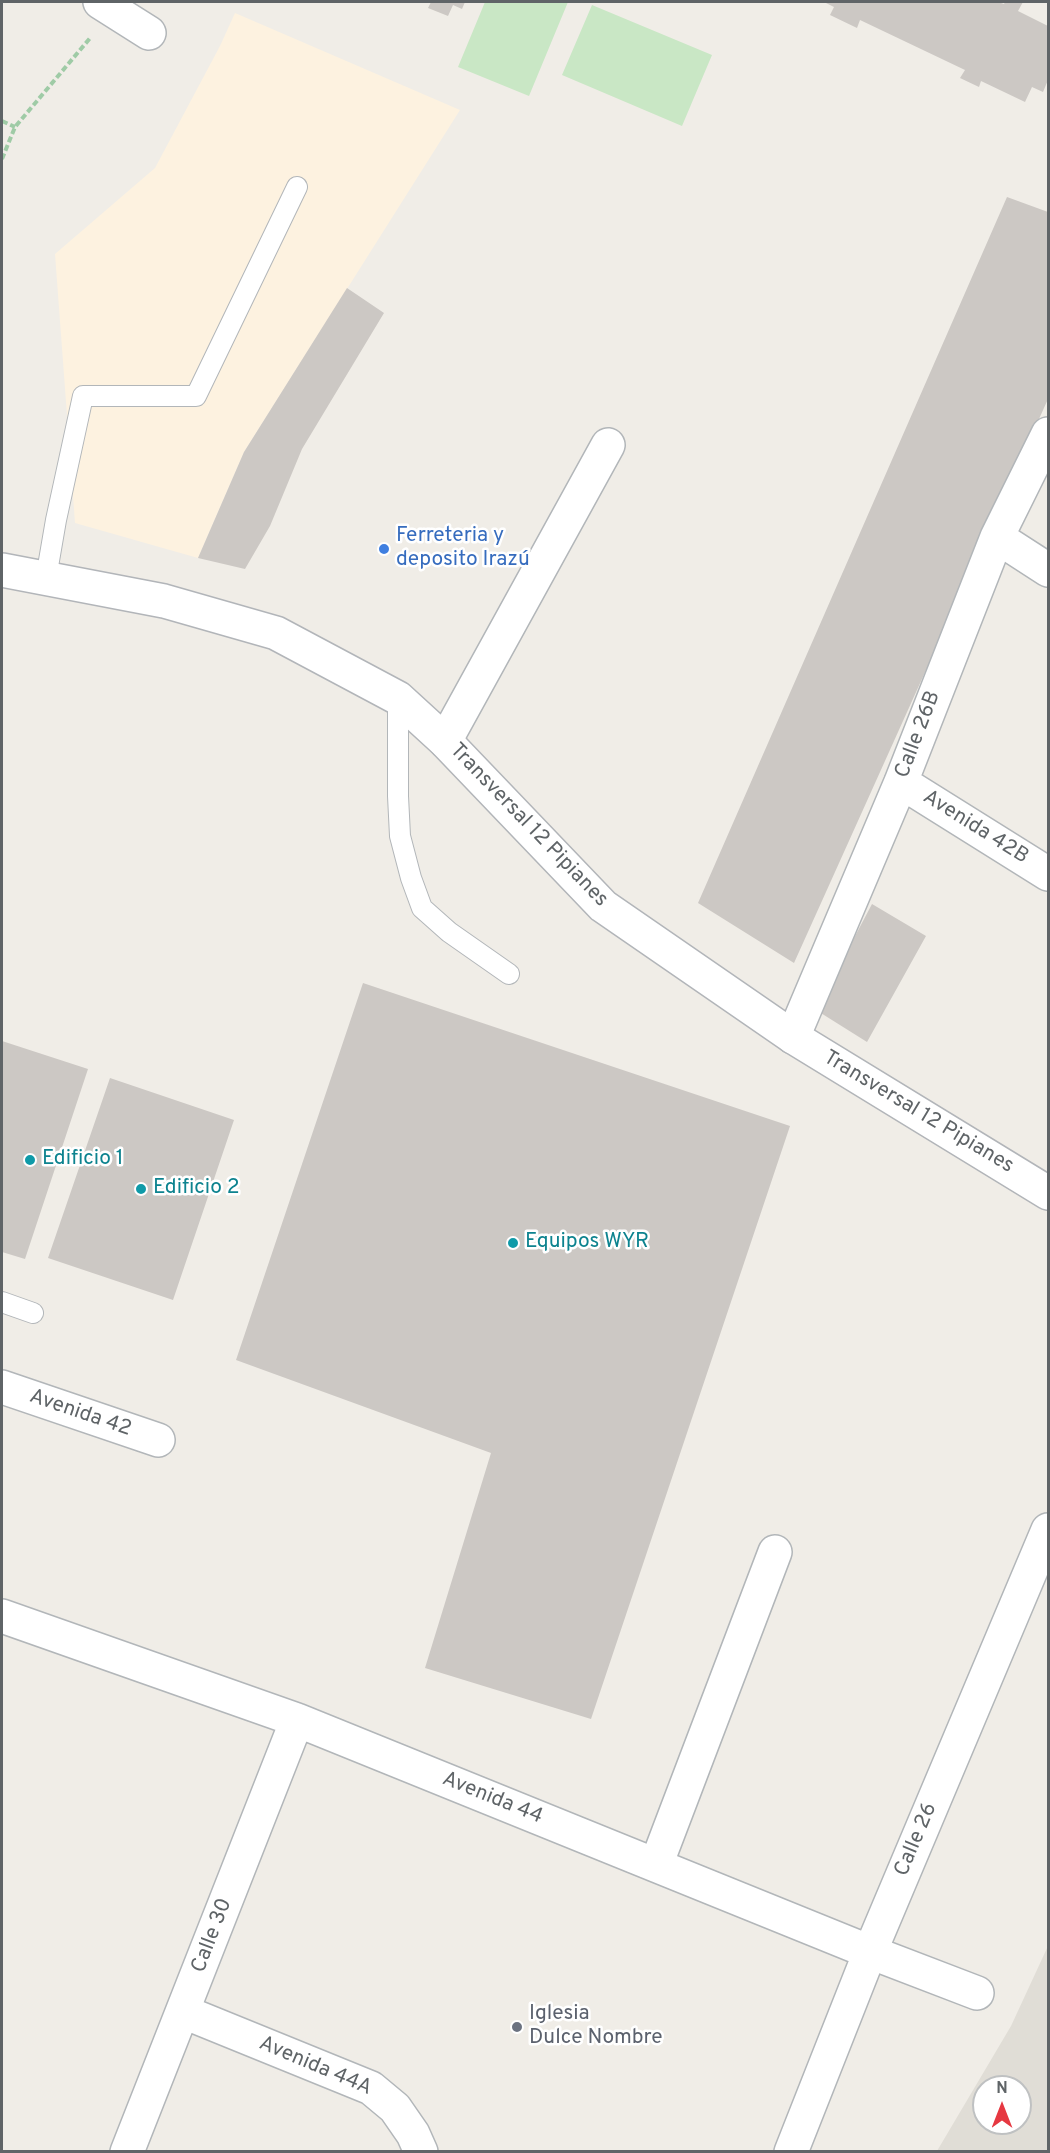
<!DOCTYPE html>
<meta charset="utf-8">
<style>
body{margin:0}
#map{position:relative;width:1050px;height:2153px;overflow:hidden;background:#f0ede7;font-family:Overpass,sans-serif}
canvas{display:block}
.frame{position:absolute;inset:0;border:3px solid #5f6467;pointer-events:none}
.north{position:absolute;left:972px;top:2075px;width:60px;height:60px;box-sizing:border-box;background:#fff;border:2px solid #bfc1c2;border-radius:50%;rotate:0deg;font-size:16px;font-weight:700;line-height:24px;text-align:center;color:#5f6467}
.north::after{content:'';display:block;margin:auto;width:21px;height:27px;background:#e63841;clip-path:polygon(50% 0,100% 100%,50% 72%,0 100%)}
</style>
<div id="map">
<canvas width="1050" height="2153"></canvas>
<div class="frame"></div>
<div class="north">N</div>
</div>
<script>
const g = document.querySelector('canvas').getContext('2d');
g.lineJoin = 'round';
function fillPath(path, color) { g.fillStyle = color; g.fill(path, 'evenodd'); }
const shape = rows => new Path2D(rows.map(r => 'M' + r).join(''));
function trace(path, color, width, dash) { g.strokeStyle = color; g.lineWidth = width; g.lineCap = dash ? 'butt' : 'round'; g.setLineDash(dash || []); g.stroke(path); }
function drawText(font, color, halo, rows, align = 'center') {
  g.font = font + ' Overpass,sans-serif'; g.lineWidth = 5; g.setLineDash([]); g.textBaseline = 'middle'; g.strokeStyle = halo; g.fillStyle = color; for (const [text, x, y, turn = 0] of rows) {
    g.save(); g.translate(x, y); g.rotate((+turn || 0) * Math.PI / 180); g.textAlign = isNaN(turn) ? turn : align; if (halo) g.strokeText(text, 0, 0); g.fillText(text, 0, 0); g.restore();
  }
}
fillPath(shape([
 [235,13,460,110,244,452,198,558,75,523,55,254,155,168,220,46]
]), '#fdf2e0');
fillPath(shape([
 [1048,1946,1048,2151,937,2151,1011,2026],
 [984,2087,1020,2087,1020,2123,984,2123]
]), '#e0ddd6');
fillPath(shape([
 [485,2,568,2,529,96,458,67],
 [592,5,712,55,682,126,562,75]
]), '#c9e7c5');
fillPath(shape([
 [431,2,465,2,462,9,453,5,448,16,428,8],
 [824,2,998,2,1004,4,1005,2,1023,2,1018,11,1048,26,1048,80,1043,92,1032,87,1025,102,981,81,979,87,960,78,965,70,860,20,857,28,830,15,834,7],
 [1007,197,1048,212,1048,399,794,963,698,903],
 [347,288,384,313,302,449,270,526,245,569,198,558,244,452],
 [872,904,926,936,867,1042,816,1010],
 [363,983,790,1126,591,1719,425,1668,491,1453,236,1360],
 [2,1041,88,1069,25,1259,2,1252],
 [110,1078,234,1120,173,1300,48,1258]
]), '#ccc8c4');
const lane = shape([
 [46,578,56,520,83,396,196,396,297,187],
 [398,698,398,796,400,836,411,878,422,908,449,932,509,974],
 [2,1302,33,1313]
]);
const street = shape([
 [100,2,149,33],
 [997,537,1048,570],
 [445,741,608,445],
 [901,782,1048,874],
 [793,1037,901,782,997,537,1048,434],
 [2,1387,158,1440],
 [2,1616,297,1720,870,1952,977,1993],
 [656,1865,775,1552],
 [184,2012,371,2088,395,2108,413,2134,421,2152],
 [127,2152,297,1720],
 [791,2152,870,1952,1048,1530]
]);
const secondary = shape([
 [2,570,164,601,276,633,398,698,445,741,603,906,793,1037,1048,1193]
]);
trace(lane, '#b2b6b9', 22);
trace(street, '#b2b6b9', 36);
trace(secondary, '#b2b5b9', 36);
trace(shape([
 [2,121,15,127],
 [2,159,15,127,91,37]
]), '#9fcba6', 4, [6, 3]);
trace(lane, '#fff', 20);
trace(street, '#fff', 33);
trace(secondary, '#fff', 33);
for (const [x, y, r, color] of [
 [384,549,6,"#3f7fe0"],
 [30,1160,6,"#0f9aa8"],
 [141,1189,6,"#0f9aa8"],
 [513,1243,6,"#0f9aa8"],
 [517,2027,6,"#6b7280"]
]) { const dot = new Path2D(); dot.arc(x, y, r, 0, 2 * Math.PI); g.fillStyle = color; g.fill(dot); trace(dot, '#fff', 2); }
drawText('21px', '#366cbe', '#fff', [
 ["Ferreteria y",396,537],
 ["deposito Irazú",396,561]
], 'left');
drawText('21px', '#5f6467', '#fff', [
 ["Calle 26B",919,735,-69],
 ["Transversal 12 Pipianes",528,826,46],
 ["Avenida 42B",975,828,32],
 ["Transversal 12 Pipianes",918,1113,31],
 ["Avenida 42",80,1414,19],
 ["Avenida 44",492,1799,22],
 ["Calle 26",917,1840,-67],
 ["Calle 30",213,1936,-69],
 ["Avenida 44A",315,2067,23]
]);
drawText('21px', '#0d838f', '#fff', [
 ["Edificio 1",42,1160],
 ["Edificio 2",153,1189],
 ["Equipos WYR",525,1243]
], 'left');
drawText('21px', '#5b616d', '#fff', [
 ["Iglesia",529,2015],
 ["Dulce Nombre",529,2039]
], 'left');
</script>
